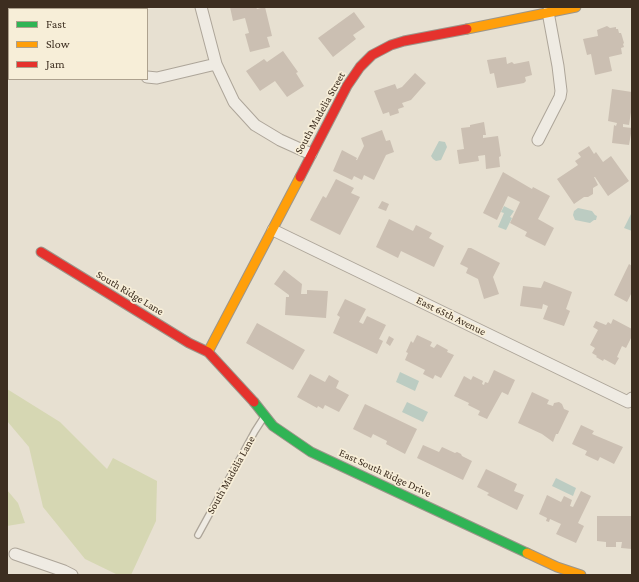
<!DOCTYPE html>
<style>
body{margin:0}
#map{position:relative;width:639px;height:582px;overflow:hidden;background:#e7e0d1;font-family:"Crimson Pro",serif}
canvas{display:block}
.frame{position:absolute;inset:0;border:8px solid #3d2e20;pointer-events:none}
.legend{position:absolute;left:8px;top:8px;width:140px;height:72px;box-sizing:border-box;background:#f7eed8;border:1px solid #ada18e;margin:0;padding:5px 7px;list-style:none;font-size:12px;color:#3d2e20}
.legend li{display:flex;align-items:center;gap:8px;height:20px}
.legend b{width:20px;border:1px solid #ada18e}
</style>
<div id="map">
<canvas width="639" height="582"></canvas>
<div class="frame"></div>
<ul class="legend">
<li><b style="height:5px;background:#30b455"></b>Fast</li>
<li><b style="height:5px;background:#ff9f0a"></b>Slow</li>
<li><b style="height:5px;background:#e5322d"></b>Jam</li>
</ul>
</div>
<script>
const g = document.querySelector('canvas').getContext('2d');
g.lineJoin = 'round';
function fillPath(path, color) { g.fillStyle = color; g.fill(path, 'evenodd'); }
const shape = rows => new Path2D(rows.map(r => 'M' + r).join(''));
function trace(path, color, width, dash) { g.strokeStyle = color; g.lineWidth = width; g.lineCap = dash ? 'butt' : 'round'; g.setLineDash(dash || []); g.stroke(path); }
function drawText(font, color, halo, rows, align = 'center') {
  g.font = font + ' "Crimson Pro",serif'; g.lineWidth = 3.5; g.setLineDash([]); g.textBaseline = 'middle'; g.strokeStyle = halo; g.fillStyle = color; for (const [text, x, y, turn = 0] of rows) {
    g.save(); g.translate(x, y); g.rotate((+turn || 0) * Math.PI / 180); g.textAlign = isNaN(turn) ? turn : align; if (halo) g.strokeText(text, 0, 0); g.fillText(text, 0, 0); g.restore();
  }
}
fillPath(shape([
 [7,389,60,422,107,469,113,458,157,481,156,521,131,575,118,575,85,559,43,507,29,447,7,421],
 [7,490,18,503,25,523,7,526]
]), '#d6d7b3');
fillPath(shape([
 [439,141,445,142,447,147,441,160,436,161,433,159,431,156],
 [504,206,514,211,510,217,512,218,506,230,498,227,504,213,501,212],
 [578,208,592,211,595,215,597,216,596,220,594,220,590,223,575,220,573,215,574,211],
 [632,212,632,231,624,228],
 [400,372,419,381,415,391,396,382],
 [407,402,428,412,423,422,402,412],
 [556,478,576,488,573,496,552,486]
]), '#bcccc2');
fillPath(shape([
 [230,7,256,7,257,9,265,7,272,36,267,37,270,47,250,52,245,34,249,33,245,18,233,21],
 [354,12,365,27,353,35,356,39,333,57,318,38],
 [607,26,610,28,616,27,616,29,618,29,619,33,621,33,622,36,624,43,623,44,624,47,621,48,622,54,609,57,612,71,595,75,591,54,587,55,583,39,598,36,597,30],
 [283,51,298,72,296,73,304,86,287,97,275,81,260,91,246,71,264,59,267,62],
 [506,57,507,64,512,62,514,64,529,61,532,75,525,77,526,81,524,83,497,88,494,73,490,74,487,60],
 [415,73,426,83,411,100,402,103,404,107,398,109,399,113,390,116,389,112,383,114,374,91,395,84,397,89,402,87],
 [612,89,632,92,632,106,629,125,623,124,623,127,632,128,629,145,612,143,614,125,616,126,617,123,608,121],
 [484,122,486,135,483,135,483,138,498,136,501,156,499,157,500,167,486,169,485,155,478,156,479,161,459,164,457,150,464,149,461,128,470,127,470,125],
 [382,130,386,141,390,140,394,152,386,155,374,180,364,175,362,180,354,176,352,180,333,171,342,150,357,158,356,160,357,160,364,146,361,138],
 [589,146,594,154,596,152,603,162,611,156,629,181,608,196,595,177,594,177,598,185,593,188,593,194,588,197,584,197,574,204,557,179,578,165,575,161,581,157,578,153],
 [503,172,532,189,533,187,550,196,538,219,554,228,545,246,525,236,527,232,510,223,520,202,508,196,497,220,483,213],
 [336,179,354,188,351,193,360,197,340,235,310,220,323,196,326,198],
 [382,201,389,204,386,211,378,208],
 [389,219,413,231,416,225,432,233,429,238,444,246,434,267,401,251,398,258,376,247],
 [468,248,471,248,500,263,493,277,499,294,484,299,478,279,466,273,468,268,460,264],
 [629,264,632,266,632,292,627,302,614,295],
 [284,270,302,284,301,294,307,294,307,290,328,291,326,318,285,315,286,297,289,297,289,295,274,284],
 [544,281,572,292,566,309,570,311,564,326,543,319,548,306,543,304,542,309,520,306,523,286,541,288],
 [345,299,366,309,359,322,363,324,367,316,386,325,379,339,383,341,377,354,333,333,340,317,337,315],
 [613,319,632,329,632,336,626,348,622,346,617,357,619,358,615,365,604,359,603,361,596,357,597,356,592,353,595,348,590,345,598,330,593,327,596,321,606,325,608,322,611,324],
 [257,323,305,350,293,370,246,343],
 [417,335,432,342,430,346,434,348,437,344,448,350,447,352,454,355,441,378,435,375,433,379,423,374,425,370,405,360,408,353,406,352,411,341,413,343],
 [389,336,394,339,390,346,386,343],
 [494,370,515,380,508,395,502,392,487,419,478,415,480,411,468,405,469,403,454,396,464,376,471,380,473,376,483,381,482,384,484,385,485,382,488,383],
 [310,374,325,382,329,375,339,381,336,388,349,395,339,412,325,405,323,409,318,406,317,408,297,397],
 [532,392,549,400,547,404,553,406,554,403,559,402,562,404,564,409,569,411,558,434,556,434,553,442,542,434,518,423],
 [365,404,417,429,405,454,386,444,387,441,373,434,371,438,353,429],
 [581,425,594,431,592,434,623,447,614,464,600,457,598,461,585,455,587,451,572,444],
 [423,445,439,452,442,447,455,453,457,452,461,454,462,456,472,461,463,480,417,458],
 [486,469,517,484,514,491,524,495,517,510,487,495,489,493,477,487],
 [581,491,591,496,578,523,584,526,576,543,556,534,561,524,550,519,549,522,546,521,547,518,539,514,547,495,561,502,564,496,572,500,570,506,573,507],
 [597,516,632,516,632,549,621,548,622,542,616,542,616,547,606,547,606,542,597,541]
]), '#cbbfb2');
const lane = shape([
 [198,535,255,431,264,417]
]);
const street = shape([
 [201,7,216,64,234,102,255,125,280,140,311,154],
 [147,77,157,78,216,64],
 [538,140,560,97,561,91,558,66,548,12],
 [273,230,628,402,632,398],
 [15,554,64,571,72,575]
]);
const fast = shape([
 [254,402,273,426,311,452,527,553]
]);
const slow = shape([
 [467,29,576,7],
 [208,352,300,177],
 [527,553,557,567,581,575]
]);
const jam = shape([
 [300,177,347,86,360,67,372,55,391,45,404,41,467,29],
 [41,252,189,343,208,352,254,402]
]);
trace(lane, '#ada599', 8);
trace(street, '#ada599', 13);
trace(fast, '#9c958a', 11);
trace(slow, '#9c958a', 11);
trace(jam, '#9c958a', 11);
trace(lane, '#efebe3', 5.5);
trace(street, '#efebe3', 11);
trace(fast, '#30b455', 9);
trace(slow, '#ff9f0a', 9);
trace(jam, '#e5322d', 9);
drawText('11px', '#3d2e20', '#f7eed8', [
 ["South Madelia Street",320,113,-61],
 ["South Ridge Lane",130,293,31],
 ["East 65th Avenue",451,316,26],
 ["East South Ridge Drive",385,473,25],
 ["South Madelia Lane",231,475,-61]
]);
</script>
